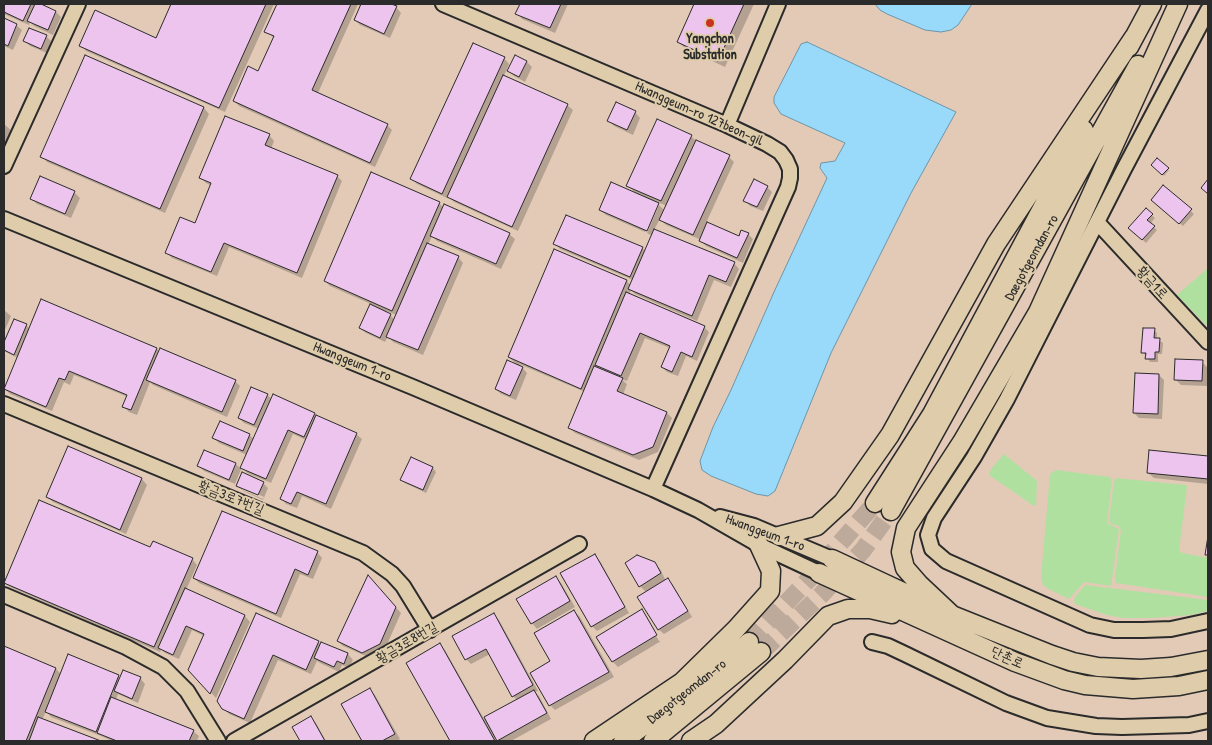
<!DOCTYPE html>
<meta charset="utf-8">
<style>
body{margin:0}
#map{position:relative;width:1212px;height:745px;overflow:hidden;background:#e2cab7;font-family:"Patrick Hand",sans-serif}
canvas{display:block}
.frame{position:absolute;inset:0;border:5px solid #2b2b2b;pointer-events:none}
</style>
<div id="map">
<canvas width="1212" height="745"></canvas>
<div class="frame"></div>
</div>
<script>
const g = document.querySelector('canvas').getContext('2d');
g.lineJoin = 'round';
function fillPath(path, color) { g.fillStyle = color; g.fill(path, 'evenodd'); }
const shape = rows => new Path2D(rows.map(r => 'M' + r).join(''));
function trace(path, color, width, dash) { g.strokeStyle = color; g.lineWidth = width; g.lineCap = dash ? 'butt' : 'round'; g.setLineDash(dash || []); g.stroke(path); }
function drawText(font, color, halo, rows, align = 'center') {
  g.font = font + ' "Patrick Hand","Poor Story",sans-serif'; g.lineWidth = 4; g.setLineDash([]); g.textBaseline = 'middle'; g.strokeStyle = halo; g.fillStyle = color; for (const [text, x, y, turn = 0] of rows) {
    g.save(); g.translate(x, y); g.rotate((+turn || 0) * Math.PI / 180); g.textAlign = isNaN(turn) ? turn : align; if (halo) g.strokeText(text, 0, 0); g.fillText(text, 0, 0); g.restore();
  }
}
fillPath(shape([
 [1208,268,1208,327,1177,295],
 [1004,454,1037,481,1036,505,1034,506,989,475,991,469],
 [1056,470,1110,477,1112,480,1107,523,1119,529,1111,586,1084,582,1069,599,1047,588,1043,585,1041,577,1050,474],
 [1116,478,1186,485,1187,487,1179,550,1182,553,1208,558,1208,597,1116,583,1115,577,1121,531,1119,526,1111,524,1109,520,1114,482],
 [1085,585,1208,600,1208,611,1191,615,1152,618,1123,618,1107,615,1075,604,1074,600,1076,596]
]), '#b0e09f');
const water = shape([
 [875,4,972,4,958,25,951,30,941,32,925,30,887,14,880,10,875,4],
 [807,42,956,112,911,193,831,353,775,491,768,496,756,494,711,476,702,470,700,461,713,427,731,390,774,292,827,178,820,168,821,163,835,161,845,143,781,114,774,103,774,97,801,44,807,42]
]);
fillPath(water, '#99dafb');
trace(water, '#6d94a8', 1);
fillPath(shape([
 [4,4,38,4,56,12,61,17,53,35,34,26,30,22,29,25,4,14],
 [172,4,274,4,225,112,86,51,81,45,156,39],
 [278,4,358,4,318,93,387,125,392,130,375,167,239,106,234,101,259,72,274,38,266,31],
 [362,4,388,4,396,7,401,13,390,38,360,25,355,20],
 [521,4,568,4,555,33,522,19,517,13],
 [696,4,754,4,725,67,686,49,678,42],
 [4,20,16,25,22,30,13,50,4,46],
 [46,36,52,42,47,53,30,46,25,41],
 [85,57,204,108,209,114,165,213,47,162,42,156],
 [504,58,509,64,504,76,567,105,573,110,518,231,454,202,448,196,447,198,417,184,412,179],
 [527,62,532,67,525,82,514,76,508,70],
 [635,112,640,118,633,135,614,126,609,121],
 [4,124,12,131,4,149],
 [269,135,274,141,271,149,337,176,342,181,302,278,229,247,217,276,172,258,167,253,195,225,212,186,206,183,201,178],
 [691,136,697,142,729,157,734,162,706,223,739,237,748,234,753,239,743,263,706,246,699,239,666,225,660,219,654,230,734,263,739,269,731,287,714,280,697,321,635,294,631,290,629,295,704,327,709,332,697,361,686,356,678,376,667,372,662,367,670,348,645,338,627,381,621,379,627,384,623,395,667,413,672,418,658,452,639,460,575,433,570,428,585,392,519,364,527,373,516,400,501,394,496,389,518,366,509,357,555,251,627,281,631,286,633,280,560,249,555,244,642,248,646,251,652,236,647,233,659,205,665,211,667,206,655,201,659,205,657,205,645,232,606,215,600,210,637,195,628,185],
 [1158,160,1169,170,1164,176,1153,165],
 [767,187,772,192,763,211,750,206,745,200],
 [1163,187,1194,214,1183,226,1156,203],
 [74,192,80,198,71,218,37,204,32,199],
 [439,203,444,208,509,234,515,239,501,269,437,241,432,236,428,245,458,257,463,263,423,355,393,342,388,336,385,342,366,333,360,328,371,304,330,286,325,281],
 [386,311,397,315,395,320],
 [1146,210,1155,218,1150,224,1157,230,1146,243,1130,228],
 [42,301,157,349,160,352,235,381,240,386,227,417,153,385,150,382,137,415,129,412,124,407,128,397,74,375,70,385,64,382,52,411,10,394,5,389,18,358,6,352,4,350,4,346,14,320,27,326,30,329],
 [4,310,11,316,4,332],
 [1154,330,1157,333,1157,339,1163,343,1162,354,1158,354,1158,362,1150,362,1143,352],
 [1202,362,1207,367,1207,386,1181,385,1175,379],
 [1159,375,1164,380,1162,419,1139,418,1134,413],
 [267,395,272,399,314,414,317,417,356,434,362,439,331,509,302,496,297,508,286,504,281,498,306,440,293,434,271,483,247,473,242,467,247,455,219,443,214,438,249,435,254,439,259,429,244,423,239,418],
 [69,448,142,479,147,485,126,534,53,502,47,497],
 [1151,452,1208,458,1208,484,1154,478,1148,473],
 [411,458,433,468,436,472,426,493,405,483,401,479],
 [236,464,241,469,242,467,235,484,204,471,199,466],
 [263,483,268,488,263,500,243,491,238,485],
 [242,487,264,497,263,499,242,490],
 [151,549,192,559,197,565,186,590,245,616,250,622,216,698,189,669,204,636,192,630,179,659,165,653,161,649,160,652,10,587,4,582],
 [317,552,322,558,313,579,300,574,281,618,199,583,194,578],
 [594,555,600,561,629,613,597,631,592,626],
 [654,563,660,569,666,581,668,580,673,585,692,617,664,634,658,629,647,593,640,586],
 [555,577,561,583,575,607,537,629,532,623],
 [373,582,401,613,385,649,368,657,343,646,338,641],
 [574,611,580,617,614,677,555,710,550,705,552,662],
 [642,611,646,615,644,615,659,641,661,641,618,667,613,662,598,637],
 [257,614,318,642,321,644,348,654,353,660,349,668,342,665,339,672,320,663,317,661,311,674,278,660,250,723,229,714,223,708],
 [494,615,499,620,538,691,535,692,539,696,551,719,511,741,499,741,494,736,496,741,452,741,408,663,440,645,445,650,484,719,517,700,513,696,490,654,471,664,466,659],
 [4,648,56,669,61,674,118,676,121,678,140,678,145,684,138,703,118,694,116,700,193,731,199,736,197,741,112,741,101,736,51,717,46,711,42,720,97,741,4,741],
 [369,689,375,695,400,739,396,741,364,741,343,704],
 [311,718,316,723,326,741,301,741,294,728]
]), '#0003');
const building = shape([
 [4,4,31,4,23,21,4,12,4,4],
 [35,4,41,4,56,11,48,30,27,21,35,4],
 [171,4,266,4,219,108,79,46,95,10,156,38,171,4],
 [277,4,351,4,312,90,388,124,370,163,233,101,248,66,258,71,274,36,264,32,277,4],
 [361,4,391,4,397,6,384,34,354,20,361,4],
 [520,4,561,4,550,28,515,14,520,4],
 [694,4,744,4,718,61,677,42,694,4],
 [4,18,17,24,8,46,4,44,4,18],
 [29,28,47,35,41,49,23,41,29,28],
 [473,43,505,57,442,194,410,179,473,43],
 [85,55,204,107,160,209,40,157,85,55],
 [515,55,527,61,519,77,507,71,515,55],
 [503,75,568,104,512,227,447,197,503,75],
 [616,102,636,111,627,130,607,121,616,102],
 [225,116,270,134,265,145,338,175,297,273,224,243,211,272,165,253,180,217,195,223,211,183,199,178,225,116],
 [657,119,692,135,661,201,626,186,657,119],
 [696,140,730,155,693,235,659,220,696,140],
 [1157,158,1169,168,1162,175,1151,165,1157,158],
 [371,172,440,202,392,311,324,281,371,172],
 [40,176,75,191,65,214,30,199,40,176],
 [754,179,768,186,757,207,743,201,754,179],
 [1208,179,1208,194,1201,188,1208,179],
 [611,182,659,203,647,231,599,210,611,182],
 [1163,185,1192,209,1179,224,1151,200,1163,185],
 [444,204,510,233,496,264,430,236,444,204],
 [1146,208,1153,214,1147,220,1155,226,1142,240,1128,228,1146,208],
 [566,215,643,247,630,277,553,244,566,215],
 [707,222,739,236,741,230,749,233,737,258,699,241,707,222],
 [654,229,735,262,726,282,709,275,692,316,628,289,654,229],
 [427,243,459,256,418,350,386,337,427,243],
 [554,249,627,280,581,389,508,357,554,249],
 [626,292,705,326,692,357,681,352,672,372,661,367,670,346,640,333,621,376,595,365,626,292],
 [41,299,157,348,131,410,122,407,127,395,69,371,65,380,59,378,46,407,4,389,41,299],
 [370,304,391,314,380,338,359,328,370,304],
 [14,319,27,324,14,355,4,350,4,342,14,319],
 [1143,328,1155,328,1154,338,1160,338,1159,352,1155,352,1155,359,1145,359,1146,353,1141,353,1143,328],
 [160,348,236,380,222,412,146,380,160,348],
 [1175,359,1203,360,1202,381,1174,380,1175,359],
 [507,360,523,367,510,396,495,389,507,360],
 [594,366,623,378,617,391,667,412,653,447,633,455,568,428,594,366],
 [1135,373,1159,374,1158,414,1133,413,1135,373],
 [251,387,268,394,254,425,238,418,251,387],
 [273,394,315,413,304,437,288,430,266,479,240,468,273,394],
 [316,415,357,433,326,504,297,492,291,504,280,499,316,415],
 [220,421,250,434,243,451,212,438,220,421],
 [68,446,142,478,120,530,46,497,68,446],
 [204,450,236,463,229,480,197,466,204,450],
 [1149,450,1208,456,1208,479,1147,473,1149,450],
 [411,457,433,467,423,490,400,480,411,457],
 [242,472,264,482,258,495,236,486,242,472],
 [39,500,150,547,153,541,193,558,154,647,4,583,39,500],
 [222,511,318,551,308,575,295,569,276,614,193,578,222,511],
 [1208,536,1208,555,1205,555,1208,536],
 [595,554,625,607,591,627,560,573,595,554],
 [637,555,655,562,661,573,639,587,625,563,637,555],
 [368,575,396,607,380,644,362,653,337,641,368,575],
 [556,576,570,601,531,624,516,599,556,576],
 [668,578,688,611,658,630,637,597,668,578],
 [185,588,245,615,210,694,188,670,204,634,186,626,173,655,158,648,185,588],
 [642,609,657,635,612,662,596,637,642,609],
 [574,610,609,672,549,706,530,673,550,661,534,633,574,610],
 [256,613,319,641,306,670,273,655,244,719,222,709,217,701,256,613],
 [494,613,533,685,512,697,486,649,465,660,452,636,494,613],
 [321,642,348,653,344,664,337,661,334,667,314,658,321,642],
 [440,643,495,741,450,741,406,663,440,643],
 [4,646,56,668,26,741,4,741,4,646],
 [68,654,119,675,96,732,45,712,68,654],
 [123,670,141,677,132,699,114,691,123,670],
 [370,688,395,734,382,741,362,741,341,704,370,688],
 [534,690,547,713,497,741,484,717,534,690],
 [111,697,194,730,189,741,117,741,97,733,111,697],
 [311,716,325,741,300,741,292,727,311,716],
 [38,717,101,741,29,741,38,717]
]);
fillPath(building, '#edc4ed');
trace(building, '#2b2b2b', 1);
trace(shape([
 [749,642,809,579,875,503],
 [761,652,821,595,863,550,891,511]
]), '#bdaa9b', 18, [18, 9]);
const minor = shape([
 [443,4,727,125,767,144,780,152,786,160,790,169,790,178,788,187,653,489],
 [1208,10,1124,169,1007,399,974,457,934,518,928,535,932,549,946,561,1090,625,1114,630,1143,630,1171,629,1208,621],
 [727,125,778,4],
 [4,166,78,4],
 [4,219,415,388,653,489,698,510,759,545,819,573],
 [1097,222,1208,342],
 [4,404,363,553,392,574,403,586,430,630],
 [720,517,754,526,832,559],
 [4,595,126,647,163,667,187,691,218,741],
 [872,642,888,646,905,654,1006,703,1047,718,1096,726,1122,727,1189,725,1208,721],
 [234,741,579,544]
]);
const major = shape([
 [1129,47,1152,4],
 [875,503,932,414,1084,130],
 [891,511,1138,65],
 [779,536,817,526,843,502,890,435,996,244,1134,37],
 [832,559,952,615,1052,655,1073,662,1098,667,1141,669,1171,667,1208,660],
 [819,573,1015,662,1064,680,1085,685,1133,689,1179,686,1208,680],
 [952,615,919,584,905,568,901,552,906,528,962,442,1038,312,1178,4],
 [594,741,682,682,736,629,770,591,771,571,759,545],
 [623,741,709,677,749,642],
 [653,741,761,652],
 [691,741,716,724,785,660,828,616,848,609,870,609,892,614]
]);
trace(minor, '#2b2b2b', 18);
trace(major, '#2b2b2b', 21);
trace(minor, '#dfccaa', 14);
trace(major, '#dfccaa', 18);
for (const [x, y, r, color] of [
 [710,23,5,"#c8321e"]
]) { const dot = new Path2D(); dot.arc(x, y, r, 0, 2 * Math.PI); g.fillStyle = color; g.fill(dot); trace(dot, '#dfccaa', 2); }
drawText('bold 14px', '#2b2b2b', '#dfccaa', [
 ["Yangchon",710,39],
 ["Substation",710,55]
]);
drawText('14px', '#2b2b2b', '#dfccaa', [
 ["Hwanggeum-ro 127beon-gil",699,114,24],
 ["Daegotgeomdan-ro",1032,258,-61],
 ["황금1로",1152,283,48],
 ["Hwanggeum 1-ro",352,362,22],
 ["황금3로7번길",231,498,22],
 ["Hwanggeum 1-ro",765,533,20],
 ["황금3로8번길",407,643,-30],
 ["단촌로",1007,658,24],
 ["Daegotgeomdan-ro",687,692,-38]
]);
</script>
